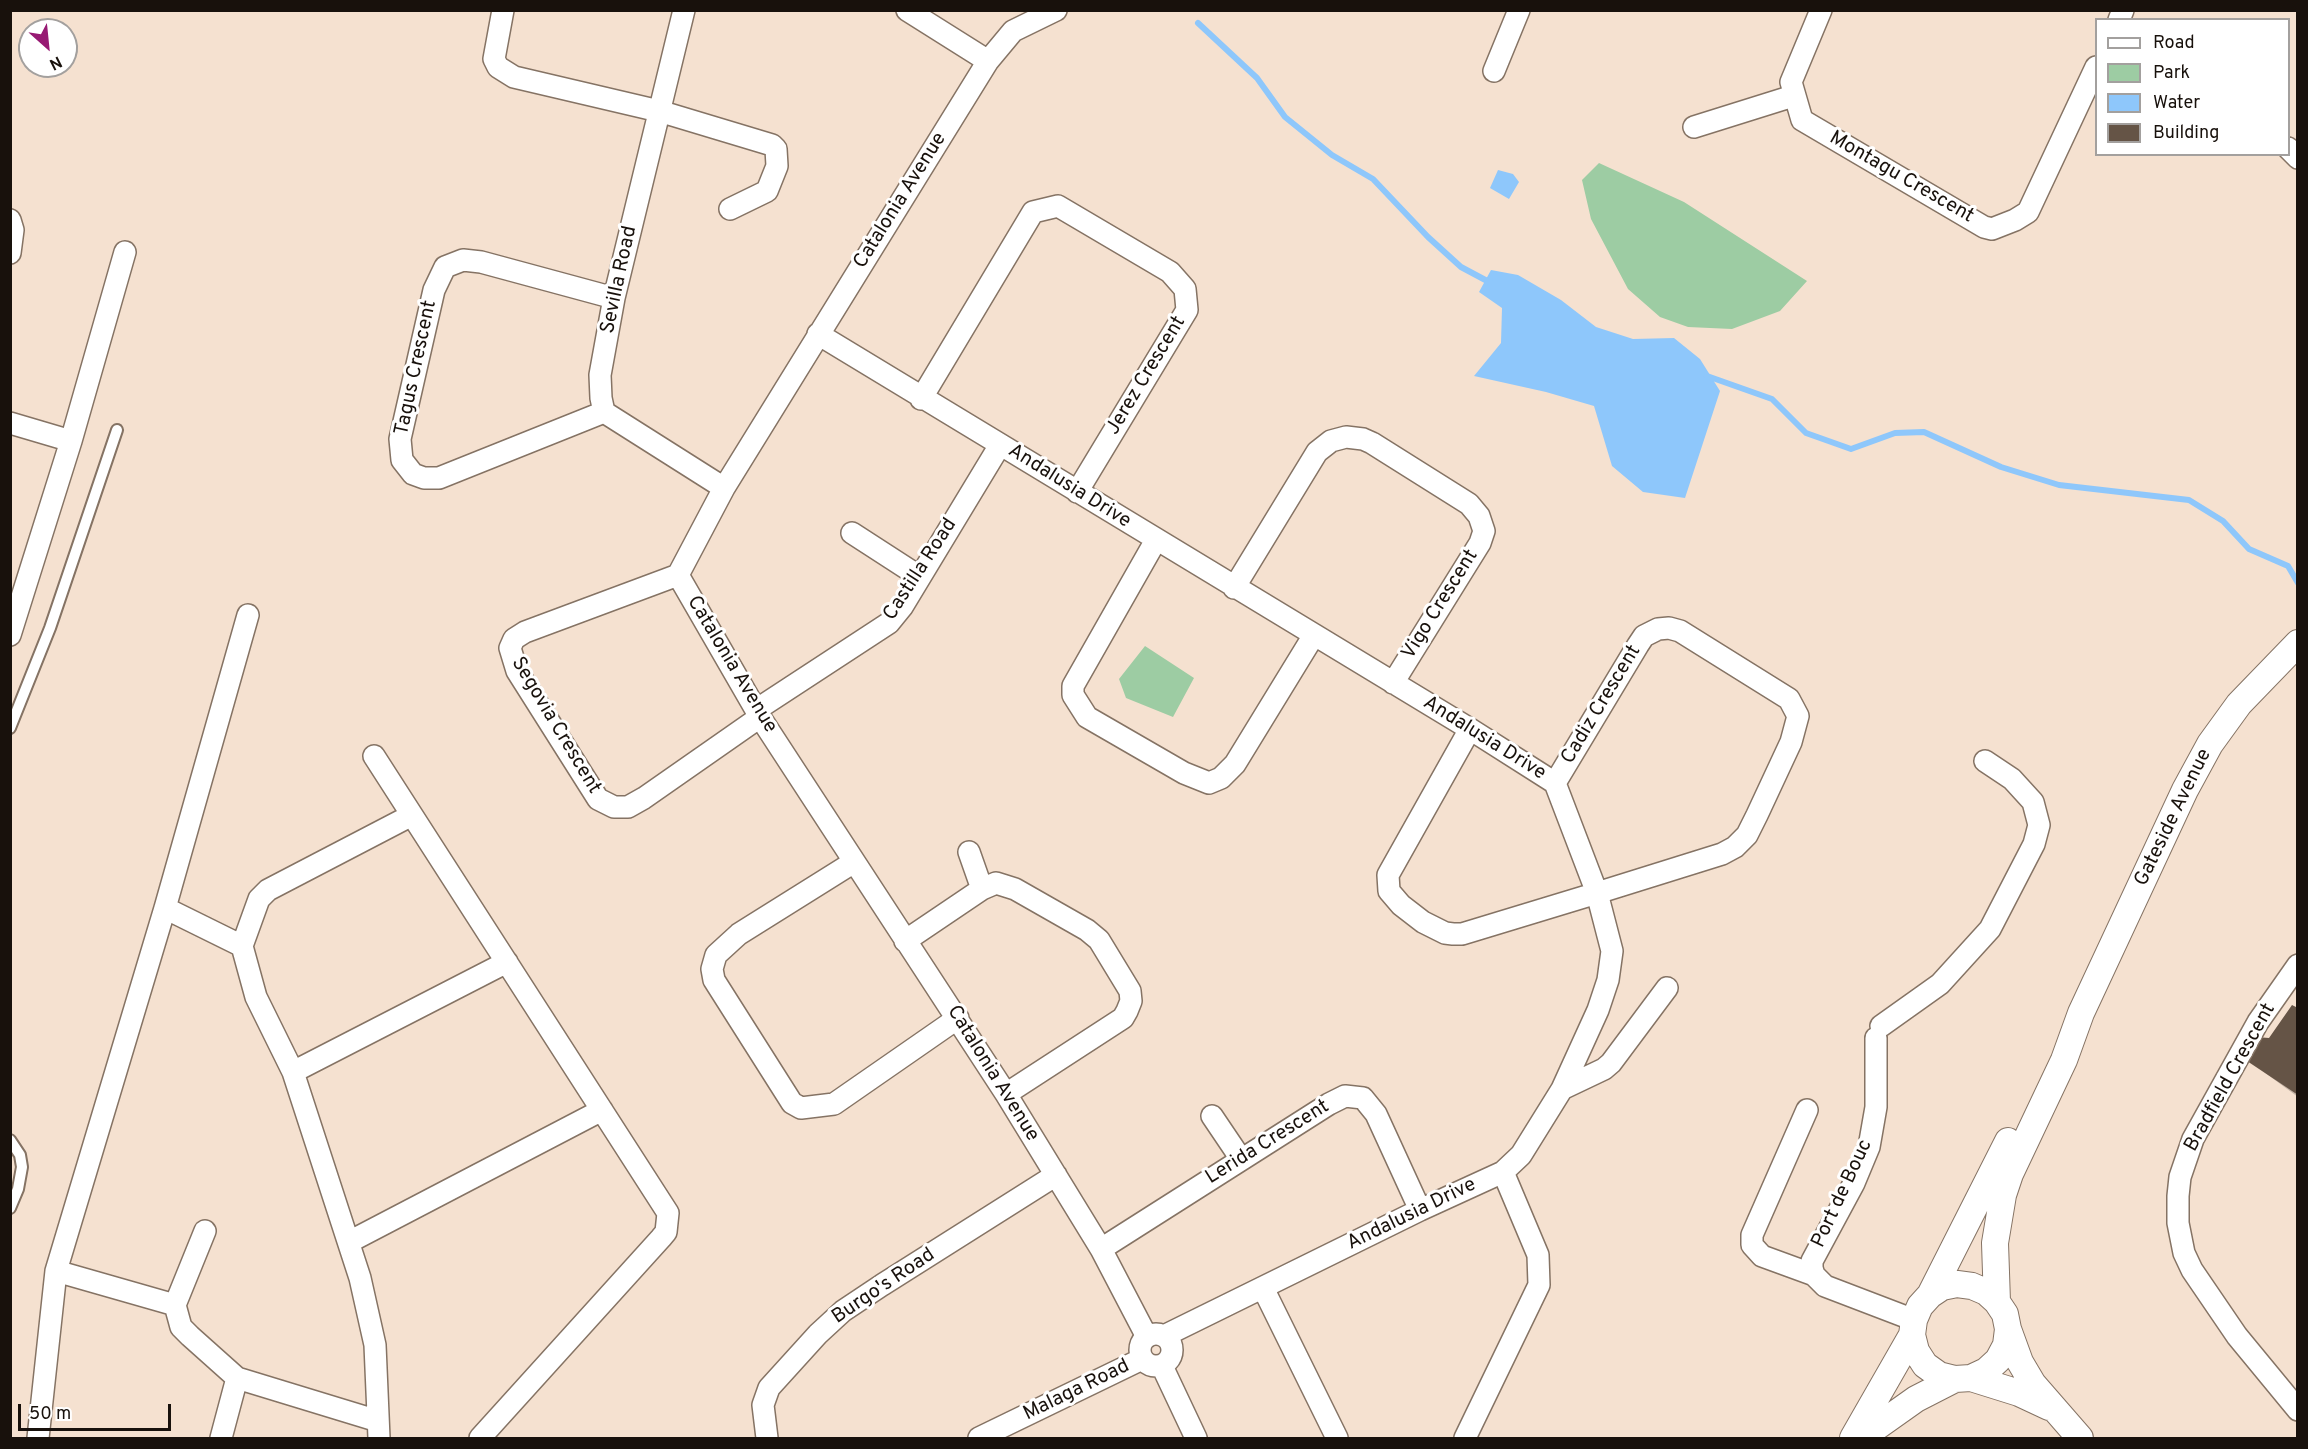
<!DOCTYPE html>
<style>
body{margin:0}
#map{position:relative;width:2308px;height:1449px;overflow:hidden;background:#f5e1d0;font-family:Overpass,sans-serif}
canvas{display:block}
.frame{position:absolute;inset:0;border:12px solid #18110c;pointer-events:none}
.legend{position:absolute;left:2095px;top:18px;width:195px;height:138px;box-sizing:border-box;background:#fff;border:2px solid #a3a09e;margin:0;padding:8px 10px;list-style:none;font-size:18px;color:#18110c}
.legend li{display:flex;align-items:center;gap:12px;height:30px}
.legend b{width:30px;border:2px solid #a3a09e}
.north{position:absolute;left:18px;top:18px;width:60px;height:60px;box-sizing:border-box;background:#fff;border:2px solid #a3a09e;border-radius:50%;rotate:153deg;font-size:16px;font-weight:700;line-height:24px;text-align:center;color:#18110c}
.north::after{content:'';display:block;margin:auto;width:21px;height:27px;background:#971a73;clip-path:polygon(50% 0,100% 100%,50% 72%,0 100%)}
.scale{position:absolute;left:18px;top:1404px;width:153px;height:27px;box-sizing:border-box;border:3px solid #18110c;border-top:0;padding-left:8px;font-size:18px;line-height:21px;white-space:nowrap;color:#18110c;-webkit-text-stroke:4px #fff;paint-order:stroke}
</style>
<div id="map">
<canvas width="2308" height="1449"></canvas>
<div class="frame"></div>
<ul class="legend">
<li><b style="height:8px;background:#fff"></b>Road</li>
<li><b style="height:16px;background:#9dcca3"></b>Park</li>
<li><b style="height:16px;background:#8ec7fb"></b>Water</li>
<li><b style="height:16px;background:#655446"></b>Building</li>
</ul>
<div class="north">N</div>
<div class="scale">50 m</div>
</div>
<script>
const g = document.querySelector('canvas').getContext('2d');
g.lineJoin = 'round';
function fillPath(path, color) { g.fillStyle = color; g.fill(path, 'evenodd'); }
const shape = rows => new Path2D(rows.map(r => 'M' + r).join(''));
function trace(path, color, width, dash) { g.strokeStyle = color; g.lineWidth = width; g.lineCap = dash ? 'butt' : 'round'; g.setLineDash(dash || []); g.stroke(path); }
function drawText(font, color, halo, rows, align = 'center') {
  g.font = font + ' Overpass,sans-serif'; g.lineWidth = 6; g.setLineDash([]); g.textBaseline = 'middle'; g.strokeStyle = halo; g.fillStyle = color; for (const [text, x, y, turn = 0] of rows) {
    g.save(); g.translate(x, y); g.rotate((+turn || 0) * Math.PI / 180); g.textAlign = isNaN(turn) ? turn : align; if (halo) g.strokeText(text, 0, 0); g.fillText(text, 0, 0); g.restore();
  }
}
fillPath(shape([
 [1599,163,1684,202,1807,281,1780,311,1732,329,1688,327,1660,317,1628,289,1591,219,1582,180],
 [1145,646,1194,678,1173,717,1126,698,1119,679]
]), '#9dcca3');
fillPath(shape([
 [1498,170,1513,174,1519,182,1509,199,1490,188],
 [1491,270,1518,275,1561,300,1596,327,1633,339,1674,338,1700,359,1720,391,1685,498,1643,492,1612,466,1594,406,1546,392,1474,376,1501,343,1502,308,1479,292]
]), '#8ec7fb');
fillPath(shape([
 [2298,1010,2298,1097,2249,1061]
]), '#0003');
trace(shape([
 [1198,23,1257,78,1285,117,1332,155,1373,179,1428,237,1461,267,1491,283],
 [1707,376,1772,399,1806,433,1851,449,1895,433,1924,432,2001,467,2059,485,2189,500,2223,521,2249,549,2288,566,2298,583]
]), '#8ec7fb', 6);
fillPath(shape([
 [2292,1005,2298,1008,2298,1095,2247,1061,2256,1037,2269,1038]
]), '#655446');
const service = shape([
 [10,728,50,628,117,430],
 [10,1140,20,1155,22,1167,18,1189,10,1208]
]);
const minor = shape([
 [503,10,494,59,498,67,514,77,659,111,772,145,776,149,777,166,767,191,730,209],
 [684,10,614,298,600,375,601,398,604,412,724,488],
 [907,10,988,61],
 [1821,10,1791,82,1802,120,1984,227,1992,229,2015,220,2028,212,2096,67],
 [2119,20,2123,10],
 [1494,71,1519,10],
 [1694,127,1793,96],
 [2288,148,2298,158],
 [10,220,13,230,10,253],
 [818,334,1470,729,1555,783,1597,893,1612,951,1608,980,1598,1010,1562,1089,1521,1155,1503,1172,1420,1210,1164,1336],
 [921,399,1033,212,1058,206,1170,272,1185,289,1187,310,1077,492],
 [604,412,439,478,424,478,413,474,402,460,400,439,434,290,445,267,463,260,481,262,614,298],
 [10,423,71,441],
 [852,533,920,577],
 [1156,540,1073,686,1073,695,1087,717,1184,773,1209,783,1221,778,1235,764,1314,635],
 [678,575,760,717,1006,1094,1101,1249,1147,1337],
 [678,575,724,488,988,61,1013,31,1056,10],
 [678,575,525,632,514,639,510,648,517,671,598,799,614,807,628,807,644,798,760,717],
 [1234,588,1317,452,1331,441,1346,437,1363,439,1372,443,1469,504,1479,516,1484,531,1480,543,1393,683],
 [10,635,71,441,125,252],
 [756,710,889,623,902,607,1000,445],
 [1470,729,1388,875,1389,891,1401,905,1423,922,1445,933,1453,934,1462,934,1597,893,1722,854,1735,847,1747,835,1757,815,1791,742,1798,716,1789,699,1680,631,1669,628,1658,629,1644,636,1638,645,1555,783],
 [374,756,668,1213,666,1232,661,1238,480,1438],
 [969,852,982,889],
 [854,862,739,934,716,955,712,969,714,980,792,1103,801,1108,834,1104,958,1018],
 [165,908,242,946],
 [905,941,982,889,996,883,1015,889,1087,930,1099,940,1130,991,1131,1001,1127,1011,1123,1018,1006,1094],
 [2298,965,2258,1022,2193,1139,2180,1177,2178,1196,2178,1223,2184,1253,2192,1270,2237,1336,2298,1410],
 [1881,1026,1940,984,1990,929,2034,844,2039,825,2033,802,2012,779,1985,761],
 [1876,1038,1876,1107,1869,1147,1854,1183,1812,1261,1812,1268,1814,1275,1825,1286,1914,1320],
 [293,1072,507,962],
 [1562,1089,1604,1069,1611,1063,1667,988],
 [1807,1110,1752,1235,1752,1245,1762,1256,1814,1275],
 [1212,1116,1241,1159],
 [205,1231,175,1305,181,1327,190,1336,237,1378,378,1421],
 [349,1242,602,1110],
 [1101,1249,1329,1104,1345,1096,1363,1098,1376,1114,1420,1210],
 [56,1271,175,1305],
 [1263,1288,1337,1438],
 '1140 1350a16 16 0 1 1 32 0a16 16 0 1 1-32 0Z',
 [1162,1366,1196,1438],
 [38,1438,56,1271,165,908,248,615],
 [221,1438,237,1378],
 [379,1438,375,1345,360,1278,293,1072,256,997,242,946,259,899,268,890,412,815],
 [767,1438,763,1405,769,1388,818,1334,843,1311,882,1285,1056,1175],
 [979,1438,1142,1359],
 [1465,1438,1539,1285,1538,1255,1503,1172]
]);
const tertiary = shape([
 [1930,1295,2008,1141],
 [1997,1302,1995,1243,2003,1195,2010,1174,2064,1060,2081,1013,2185,790,2210,744,2239,704,2298,643],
 [2008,1329,2020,1362,2033,1384,2080,1438],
 [1971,1378,2019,1393,2049,1407],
 [1853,1438,1912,1335,1914,1320,1920,1306,1930,1295,1942,1287,1957,1284,1972,1286,1986,1292,1997,1302,2005,1314,2008,1329,2006,1345,1998,1360,1986,1371,1971,1378,1955,1379,1939,1375,1925,1365,1916,1351,1912,1335],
 [1861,1438,1916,1399,1955,1379]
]);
trace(service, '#857364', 14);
trace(minor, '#857364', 24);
trace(tertiary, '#857364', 28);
trace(service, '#fff', 10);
trace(minor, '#fff', 21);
trace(tertiary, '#fff', 26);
drawText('20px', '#18110c', '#fff', [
 ["Montagu Crescent",1901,178,30],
 ["Catalonia Avenue",901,201,-58],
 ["Sevilla Road",620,280,-78],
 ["Tagus Crescent",417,368,-78],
 ["Jerez Crescent",1147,376,-59],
 ["Andalusia Drive",1069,487,32],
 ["Castilla Road",921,570,-57],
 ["Vigo Crescent",1441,605,-58],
 ["Catalonia Avenue",731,665,59],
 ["Cadiz Crescent",1602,705,-59],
 ["Segovia Crescent",555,726,59],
 ["Andalusia Drive",1484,739,32],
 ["Gateside Avenue",2174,818,-64],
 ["Catalonia Avenue",992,1074,58],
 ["Bradfield Crescent",2231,1078,-61],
 ["Lerida Crescent",1268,1143,-32],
 ["Port de Bouc",1843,1194,-65],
 ["Andalusia Drive",1412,1215,-26],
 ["Burgo's Road",884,1287,-34],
 ["Malaga Road",1077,1391,-26]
]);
</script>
